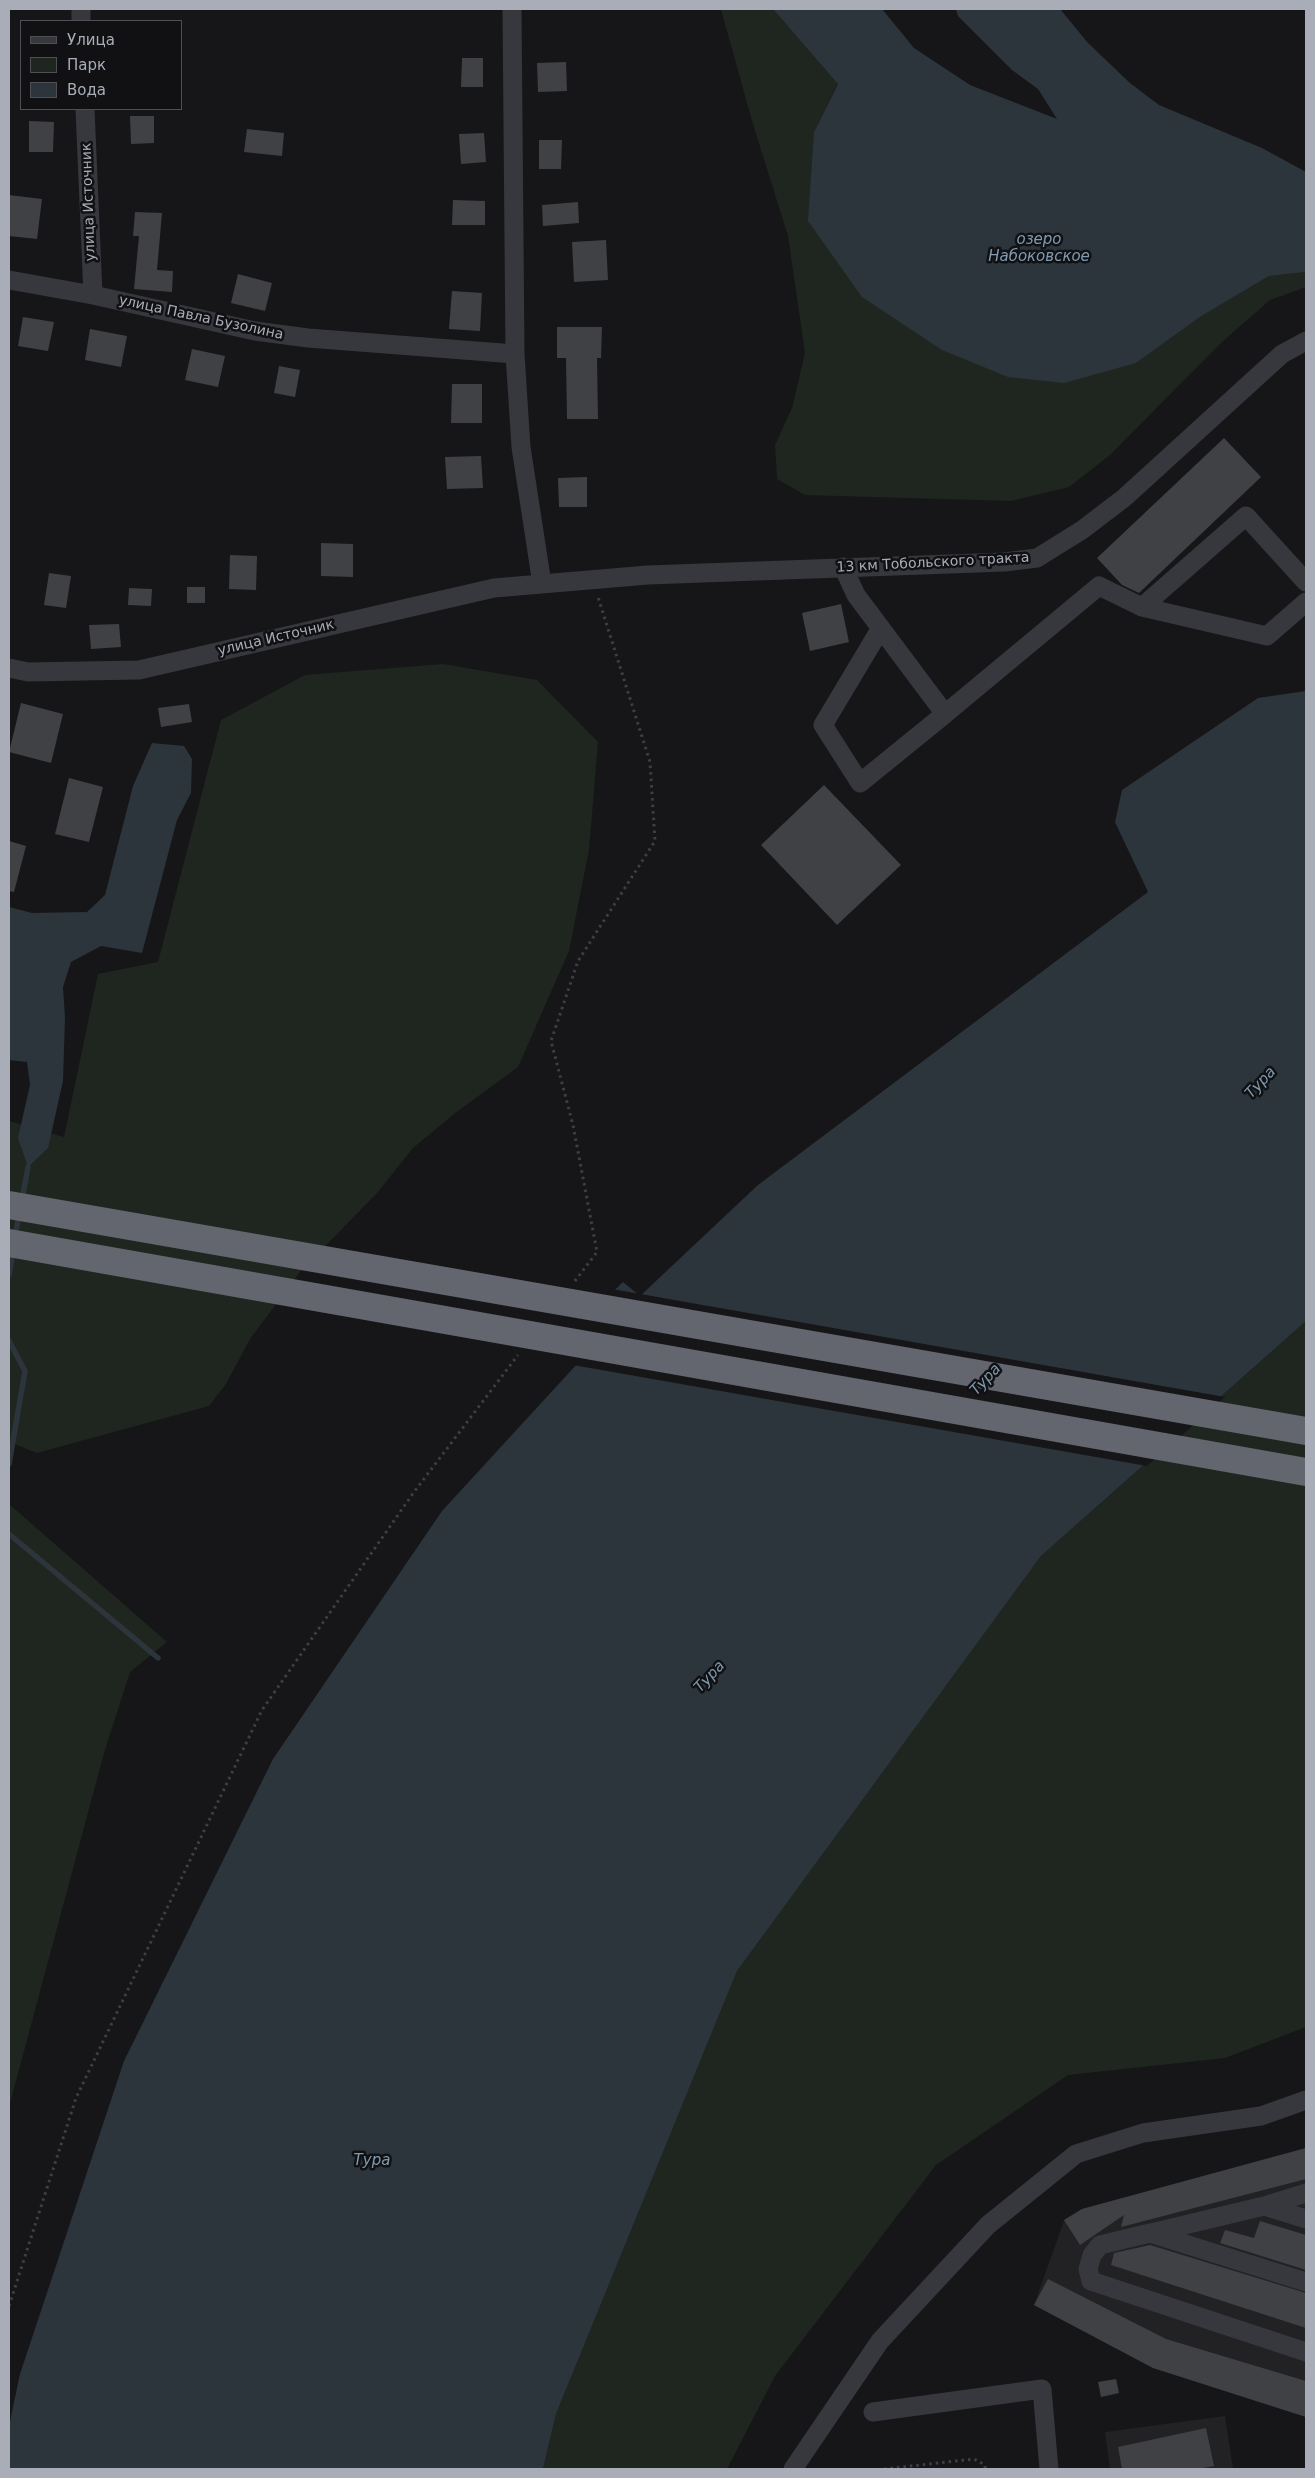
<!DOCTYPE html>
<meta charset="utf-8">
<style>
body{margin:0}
#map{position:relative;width:1315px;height:2478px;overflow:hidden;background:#161618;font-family:"DejaVu Sans",sans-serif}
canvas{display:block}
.frame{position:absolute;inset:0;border:10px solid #a8adb8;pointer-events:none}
.legend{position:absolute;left:20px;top:20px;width:162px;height:90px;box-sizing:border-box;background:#111113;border:1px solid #4d4f55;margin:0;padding:6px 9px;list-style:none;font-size:15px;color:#a8adb8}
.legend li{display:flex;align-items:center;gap:10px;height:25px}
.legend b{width:25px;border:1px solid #4d4f55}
</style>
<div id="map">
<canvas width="1315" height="2478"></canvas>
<div class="frame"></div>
<ul class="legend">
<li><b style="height:6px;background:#37383d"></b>Улица</li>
<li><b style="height:14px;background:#1e261f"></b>Парк</li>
<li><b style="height:14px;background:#2c353c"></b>Вода</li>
</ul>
</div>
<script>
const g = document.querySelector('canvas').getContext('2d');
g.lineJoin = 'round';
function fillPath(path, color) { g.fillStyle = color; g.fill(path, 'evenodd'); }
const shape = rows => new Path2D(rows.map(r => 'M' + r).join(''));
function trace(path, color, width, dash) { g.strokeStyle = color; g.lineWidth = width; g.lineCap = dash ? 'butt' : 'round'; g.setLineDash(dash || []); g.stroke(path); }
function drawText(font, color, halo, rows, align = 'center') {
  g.font = font + ' "DejaVu Sans",sans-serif'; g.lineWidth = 5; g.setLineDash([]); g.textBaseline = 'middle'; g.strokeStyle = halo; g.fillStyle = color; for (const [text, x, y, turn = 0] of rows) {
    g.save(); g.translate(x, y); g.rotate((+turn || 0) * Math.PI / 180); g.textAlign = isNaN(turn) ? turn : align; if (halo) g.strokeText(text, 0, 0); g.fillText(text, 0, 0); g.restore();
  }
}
fillPath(shape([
 [1306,2148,1306,2417,1153,2368,1034,2305,1064,2221,1082,2209],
 [1225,2416,1233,2469,1110,2469,1105,2432]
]), '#222225');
fillPath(shape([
 [721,9,773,9,838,83,814,132,1136,363,1200,317,1269,276,1306,272,1306,287,1270,300,1221,343,1110,455,1069,487,1011,501,805,495,777,479,775,445,792,408,805,353,788,236,752,121],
 [443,664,537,680,598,742,589,850,569,951,518,1067,454,1114,413,1148,377,1193,300,1272,250,1339,226,1384,209,1406,37,1453,9,1442,9,1121,64,1137,98,974,158,962,221,720,305,675],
 [1306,1321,1306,2027,1225,2058,1068,2075,936,2165,775,2376,727,2469,543,2469,556,2414,737,1971,1041,1556],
 [9,1504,167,1642,130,1672,104,1753,9,2107]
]), '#1e261f');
fillPath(shape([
 [773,9,882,9,914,48,970,85,1057,119,1038,89,1012,70,958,16,956,9,1060,9,1088,43,1130,83,1159,105,1262,148,1306,172,1306,272,1269,276,1200,317,1136,363,1064,383,1008,377,942,350,862,297,808,221,814,132,838,84],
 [1306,691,1306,1321,1041,1556,737,1971,556,2414,543,2469,9,2469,9,2426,20,2374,124,2061,273,1759,442,1511,612,1326,594,1310,623,1282,640,1296,758,1185,1148,892,1115,822,1122,790,1258,698],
 [152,743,184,746,192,759,191,793,177,820,142,953,101,946,71,962,63,987,65,1018,63,1081,48,1148,28,1167,18,1138,30,1085,27,1062,9,1060,9,907,32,913,87,912,105,895,133,786]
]), '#2c353c');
fillPath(shape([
 [612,1289,1225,1397,1147,1466,573,1365,609,1326,593,1312,593,1309]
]), '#161618');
trace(shape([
 [22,1200,28,1167],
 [15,1237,19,1214],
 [9,1275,13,1251],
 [9,1341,25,1371,9,1464],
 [9,1534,158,1658]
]), '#2c353c', 5.5);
fillPath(shape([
 [462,58,483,58,483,87,461,87],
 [566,62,567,91,538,92,537,63],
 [130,116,154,116,154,143,131,144],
 [29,121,54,122,53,152,29,152],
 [247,129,284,133,282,156,244,152],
 [484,133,486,162,461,164,459,134],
 [539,140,562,140,561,169,539,169],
 [9,195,42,199,37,239,9,236],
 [453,200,485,201,485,225,452,225],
 [578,202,579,223,543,226,542,205],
 [135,212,162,213,157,270,173,271,172,292,134,289,139,236,133,236],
 [606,240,608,280,574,282,572,242],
 [238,274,272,283,265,311,231,303],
 [452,291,482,293,480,331,449,329],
 [23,317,54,322,48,351,18,346],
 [557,327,602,327,601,358,597,358,598,419,567,419,566,358,557,358],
 [90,329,127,336,121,367,85,360],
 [192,349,225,356,218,387,185,380],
 [279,366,300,370,295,397,274,393],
 [452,384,482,384,482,423,451,423],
 [1224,438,1261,477,1139,593,1122,585,1097,558],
 [481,456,483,488,447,489,445,457],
 [587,477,587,507,559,507,558,478],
 [321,543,353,544,353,577,321,576],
 [230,555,257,556,256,590,229,589],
 [49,573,71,576,66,608,44,605],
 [187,587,205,587,205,603,187,603],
 [129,588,152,589,151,606,128,605],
 [841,604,849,642,810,651,802,613],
 [119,624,121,647,91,649,89,625],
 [21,703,63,714,51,763,9,752],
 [189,704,192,722,161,727,158,708],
 [69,778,103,787,89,842,55,834],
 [824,785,901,865,837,925,761,845],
 [9,841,26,846,14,892,9,891],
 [1306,2148,1306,2179,1121,2227,1124,2215,1080,2245,1064,2220,1082,2209],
 [1260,2221,1306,2235,1306,2270,1220,2243,1225,2230,1254,2238],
 [1150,2245,1306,2293,1306,2328,1111,2265,1114,2253],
 [1048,2279,1166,2339,1306,2381,1306,2417,1153,2368,1034,2305],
 [1116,2379,1119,2393,1101,2397,1098,2382],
 [1206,2428,1214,2466,1197,2469,1122,2469,1118,2447]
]), '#404145');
trace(shape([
 [575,1281,597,1252,573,1125,551,1041,578,961,655,841,650,762,598,597],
 [9,2306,76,2098,262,1710,414,1492,518,1355],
 [884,2469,974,2459,985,2465,985,2469]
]), '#3d3f44', 3, [2.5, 4]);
trace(shape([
 [81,9,81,21],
 [512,9,515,354,521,447,542,584],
 [85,109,93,295],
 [9,280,93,295,255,331,308,338,515,354],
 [843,567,856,595,945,714,1099,586,1142,607,1267,636,1306,602],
 [1142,607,1246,516,1306,582],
 [881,628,823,725,860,783,945,714],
 [9,668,28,672,139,670,494,588,648,575,1004,562,1037,558,1082,530,1124,498,1282,354,1306,341],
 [1306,2193,1264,2206,1306,2219],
 [1151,2233,1264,2206],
 [1306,2282,1150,2233,1100,2245,1092,2255,1088,2269,1091,2281,1306,2352],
 [873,2412,1042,2389,1049,2469],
 [793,2469,880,2341,988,2225,1076,2154,1143,2133,1261,2116,1306,2100]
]), '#37383d', 19);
trace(shape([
 [9,1205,1306,1431],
 [9,1243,1306,1472]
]), '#63666e', 28);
drawText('14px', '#a8adb8', '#111113', [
 ["улица Источник",89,202,-92],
 ["улица Павла Бузолина",201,318,12],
 ["13 км Тобольского тракта",933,563,-3],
 ["улица Источник",276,638,-13]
]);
drawText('italic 15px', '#7f9bb3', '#111113', [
 ["озеро",1039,240],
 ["Набоковское",1039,257],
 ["Тура",1261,1083,-47],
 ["Тура",986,1380,-47],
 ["Тура",710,1677,-47],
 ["Тура",372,2161]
]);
</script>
